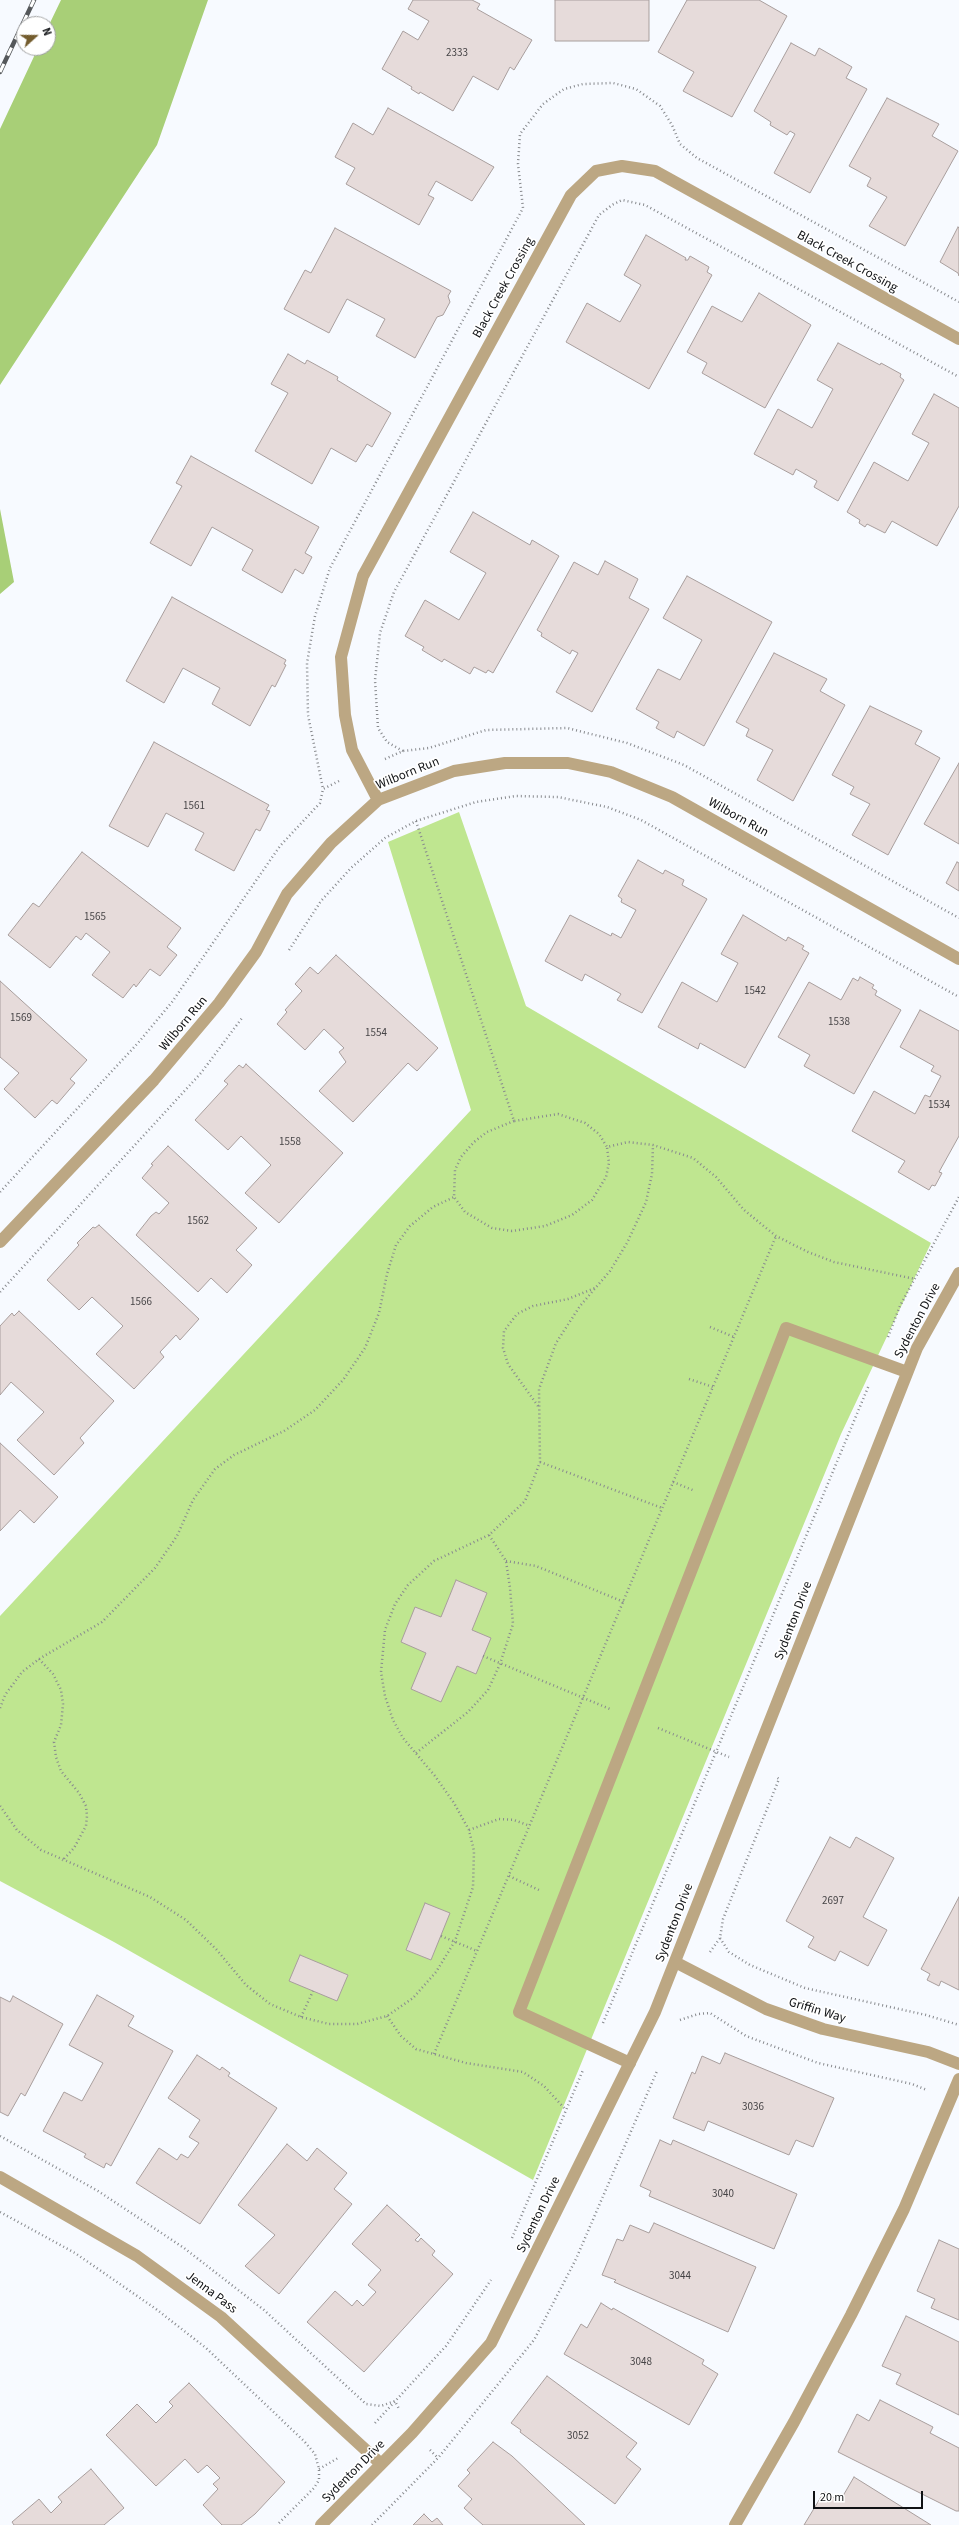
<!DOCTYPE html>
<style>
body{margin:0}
#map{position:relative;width:959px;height:2525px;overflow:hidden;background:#f7faff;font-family:"Source Sans 3",sans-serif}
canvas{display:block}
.north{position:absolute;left:16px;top:16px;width:40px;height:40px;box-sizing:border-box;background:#fff;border:1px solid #9fa0a1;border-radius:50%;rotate:69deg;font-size:11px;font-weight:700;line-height:16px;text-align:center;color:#101215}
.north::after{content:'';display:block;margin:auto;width:14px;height:18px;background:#745d2e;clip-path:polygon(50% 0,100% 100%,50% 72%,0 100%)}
.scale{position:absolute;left:813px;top:2491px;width:110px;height:18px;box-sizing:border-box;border:2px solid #101215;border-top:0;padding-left:5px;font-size:12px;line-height:14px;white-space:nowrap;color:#101215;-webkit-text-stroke:3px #fff;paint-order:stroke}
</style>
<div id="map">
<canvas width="959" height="2525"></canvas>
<div class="north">N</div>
<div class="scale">20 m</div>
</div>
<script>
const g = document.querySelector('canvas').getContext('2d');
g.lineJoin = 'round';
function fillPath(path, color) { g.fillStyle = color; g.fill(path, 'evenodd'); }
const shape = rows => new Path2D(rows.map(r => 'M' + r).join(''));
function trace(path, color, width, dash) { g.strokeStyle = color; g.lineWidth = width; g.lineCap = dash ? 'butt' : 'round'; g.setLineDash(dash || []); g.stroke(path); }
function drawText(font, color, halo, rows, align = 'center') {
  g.font = font + ' "Source Sans 3",sans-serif'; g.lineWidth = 3.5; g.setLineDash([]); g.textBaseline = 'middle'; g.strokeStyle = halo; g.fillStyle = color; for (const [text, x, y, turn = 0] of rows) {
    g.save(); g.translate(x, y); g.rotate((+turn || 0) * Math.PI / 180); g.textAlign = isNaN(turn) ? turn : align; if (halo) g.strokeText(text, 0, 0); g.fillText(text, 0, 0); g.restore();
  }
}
fillPath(shape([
 [459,812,526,1006,931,1243,841,1434,533,2180,114,1942,0,1881,0,1616,471,1110,388,842]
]), '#bfe690');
fillPath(shape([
 [61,0,208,0,157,145,0,385,0,129,38,48,48,48,48,27],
 [0,509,14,582,0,594]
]), '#a8cf77');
const building = shape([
 [413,0,472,0,480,4,477,9,532,40,514,70,510,67,498,90,473,76,453,111,420,92,419,94,411,89,412,87,382,69,403,31,418,40,429,21,408,9,413,0],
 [555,0,649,0,649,41,555,41,555,0],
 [687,0,759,0,787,16,732,117,683,91,694,72,658,52,687,0],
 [791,43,815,56,819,48,852,67,846,78,867,89,810,193,774,173,795,134,790,131,787,135,770,125,771,122,754,111,791,43],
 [887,98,939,124,932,136,958,151,905,246,869,226,887,197,867,186,871,178,849,166,887,98],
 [388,108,494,167,472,201,436,181,428,195,434,198,419,225,346,184,355,168,335,157,353,123,373,135,388,108],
 [958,227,959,228,959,276,958,273,940,262,958,227],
 [335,228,451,291,448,296,450,302,443,315,437,317,415,358,376,336,385,319,347,299,329,333,284,309,305,270,311,273,335,228],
 [646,235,686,258,685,260,688,260,690,256,709,267,707,272,712,275,649,389,566,342,587,303,620,322,641,285,624,275,646,235],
 [759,293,811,325,765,408,702,373,707,363,687,352,712,306,742,322,759,293],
 [838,343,880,365,881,363,901,374,900,377,904,380,838,501,814,487,817,481,796,469,793,475,754,454,778,409,812,428,833,389,817,380,838,343],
 [288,354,305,364,307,360,338,377,337,380,391,413,372,447,367,444,356,462,331,448,312,484,255,451,288,393,271,384,288,354],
 [934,394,959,408,959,506,937,546,892,521,885,533,867,524,865,527,859,523,860,520,847,512,874,462,908,481,929,443,912,434,934,394],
 [191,456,319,527,305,553,312,557,303,574,295,569,282,593,242,570,253,550,212,527,191,566,150,543,182,486,176,483,191,456],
 [473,512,530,545,532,540,559,556,493,673,488,670,486,673,474,667,470,674,444,659,442,662,422,650,424,647,405,636,425,600,459,620,486,573,450,552,473,512],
 [605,561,638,579,629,598,649,609,592,712,556,692,578,653,572,650,570,654,541,636,542,633,537,630,574,562,598,575,605,561],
 [687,576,772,622,704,746,677,731,674,738,656,728,659,722,636,709,658,669,680,680,702,640,663,618,687,576],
 [172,597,286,660,284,664,286,665,275,687,272,685,250,726,212,704,220,688,183,668,164,703,126,681,172,597],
 [774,653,827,679,820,691,845,705,793,801,757,780,773,750,746,736,749,729,736,722,774,653],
 [870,706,922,731,915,744,940,758,888,855,852,835,870,804,850,794,854,787,832,775,870,706],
 [154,742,269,805,266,810,270,811,260,831,256,829,234,871,195,850,204,833,166,813,148,847,109,826,154,742],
 [959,763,959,844,924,824,959,763],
 [82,852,181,928,167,947,177,955,160,976,150,969,136,987,134,984,123,998,92,975,110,952,86,933,81,940,76,936,50,968,8,935,33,903,39,907,82,852],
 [638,860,663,874,665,870,684,880,682,885,707,899,642,1013,617,1000,621,994,585,974,582,981,545,961,570,915,611,936,612,933,621,938,636,910,621,902,622,899,618,896,638,860],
 [957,862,959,863,959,891,946,883,957,862],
 [743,915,786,941,788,937,804,946,802,949,809,953,745,1068,700,1043,698,1049,658,1027,682,982,717,1002,738,963,721,954,743,915],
 [336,955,438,1048,417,1071,408,1063,353,1122,319,1091,346,1062,339,1052,344,1048,324,1029,305,1050,277,1024,287,1012,285,1010,302,991,295,984,310,967,318,974,336,955],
 [860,977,874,985,872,988,877,991,875,995,901,1010,854,1094,804,1066,810,1055,778,1037,809,982,841,1000,853,978,858,981,860,977],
 [0,981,87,1060,70,1079,75,1083,57,1104,52,1100,35,1118,4,1089,19,1073,0,1057,0,981],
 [920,1010,959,1031,959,1136,939,1172,942,1173,935,1186,932,1185,929,1190,898,1172,905,1161,852,1131,874,1091,915,1114,925,1095,930,1097,941,1076,931,1071,934,1066,900,1047,920,1010],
 [246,1064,343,1153,279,1223,245,1193,271,1165,241,1136,228,1150,195,1120,228,1084,224,1081,239,1065,243,1068,246,1064],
 [168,1146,257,1228,236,1250,252,1265,227,1293,211,1278,198,1292,136,1235,151,1216,156,1212,159,1214,169,1203,142,1178,153,1165,151,1164,168,1146],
 [99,1225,199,1319,180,1340,176,1335,160,1352,164,1357,134,1389,96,1354,123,1326,92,1297,79,1310,47,1280,79,1245,77,1243,93,1227,95,1228,99,1225],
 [19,1311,114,1401,80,1438,84,1443,54,1475,17,1440,44,1412,11,1382,0,1395,0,1326,12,1313,14,1316,19,1311],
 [0,1443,58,1497,34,1523,20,1510,0,1531,0,1443],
 [456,1580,487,1593,472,1630,491,1638,476,1674,457,1666,441,1702,411,1689,426,1653,401,1642,415,1607,441,1617,456,1580],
 [830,1837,850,1848,856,1837,894,1858,863,1917,887,1930,868,1966,840,1951,835,1961,808,1947,814,1937,786,1921,830,1837],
 [959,1897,959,1990,941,1981,939,1986,927,1980,930,1974,921,1969,959,1897],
 [425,1903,450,1913,431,1960,406,1950,425,1903],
 [300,1955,348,1975,337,2001,289,1981,300,1955],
 [97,1995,134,2016,128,2026,173,2051,111,2166,106,2163,104,2168,84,2157,86,2154,43,2131,64,2092,82,2101,103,2063,69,2045,97,1995],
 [13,1996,63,2024,25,2096,21,2093,8,2116,0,2112,0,1997,10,2002,13,1996],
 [725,2053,834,2098,813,2147,796,2140,789,2155,708,2121,704,2131,673,2118,692,2072,695,2074,702,2056,720,2064,725,2053],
 [197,2055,220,2070,222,2067,230,2073,228,2076,277,2108,200,2224,136,2183,159,2148,177,2160,181,2154,188,2158,199,2143,189,2137,200,2120,168,2098,197,2055],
 [660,2140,671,2145,673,2140,797,2194,774,2249,649,2196,651,2191,640,2186,660,2140],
 [287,2144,307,2161,317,2148,347,2173,334,2189,352,2204,279,2294,245,2266,275,2235,238,2205,287,2144],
 [387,2205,420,2235,415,2240,418,2242,421,2238,435,2251,432,2255,453,2274,364,2372,307,2322,335,2291,352,2306,357,2300,363,2306,376,2292,368,2285,381,2270,352,2244,387,2205],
 [654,2223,756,2267,728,2332,614,2282,616,2280,602,2275,617,2239,623,2241,630,2225,649,2233,654,2223],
 [939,2240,959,2249,959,2320,931,2308,935,2299,917,2291,939,2240],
 [601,2303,612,2310,613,2308,704,2360,702,2364,718,2374,689,2425,564,2354,581,2324,587,2328,601,2303],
 [906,2316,959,2342,959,2415,896,2384,901,2374,882,2366,906,2316],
 [547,2376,637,2443,626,2457,641,2469,615,2504,520,2432,521,2430,511,2423,547,2376],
 [189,2383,285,2482,255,2514,241,2525,222,2525,203,2505,218,2489,213,2484,220,2478,207,2465,198,2473,185,2459,156,2486,106,2435,137,2404,156,2423,173,2406,169,2402,189,2383],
 [880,2400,933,2427,930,2433,959,2448,959,2511,956,2511,838,2452,857,2414,869,2421,880,2400],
 [493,2442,512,2456,585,2525,483,2525,464,2508,472,2499,458,2486,470,2473,467,2470,493,2442],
 [91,2469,124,2508,104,2525,14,2525,12,2522,39,2499,51,2513,62,2502,58,2497,91,2469],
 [854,2477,931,2525,804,2525,824,2492,840,2501,854,2477],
 [424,2514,432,2522,437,2518,443,2525,413,2525,424,2514]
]);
fillPath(building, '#e6dbda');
trace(building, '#a89e9d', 1);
trace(shape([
 [403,751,387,742,378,728,375,680,380,633,394,592,599,215,612,205,622,200,645,205,959,377],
 [385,759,403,751,429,748,486,730,567,728,627,743,684,765,959,918],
 [339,781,323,789,308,715,307,663,315,616,330,568,523,208,518,164,520,134,543,104,564,89,583,84,613,83,636,89,660,106,672,125,680,144,697,158,959,302],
 [416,821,514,1121,558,1114,585,1123,599,1134,607,1147,628,1142,653,1145,693,1158,716,1177,744,1210,776,1236,808,1252,834,1262,915,1279],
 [289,950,321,901,351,868,385,838,416,821,476,802,516,796,558,797,607,807,641,820,959,997],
 [514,1121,487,1132,474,1142,461,1157,455,1170,454,1197,465,1212,492,1228,512,1231,545,1226,572,1215,592,1200,606,1177,609,1163,607,1147],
 [0,1192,138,1043,172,1002,280,846,320,803,323,789],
 [0,1292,201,1073,242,1018],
 [710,1327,734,1337],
 [888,1337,900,1306,959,1197],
 [689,1379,713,1387],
 [538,1406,508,1364,503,1348,504,1331,517,1314,533,1306,568,1299,595,1288],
 [540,1462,662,1508],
 [673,1482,695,1491],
 [506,1561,536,1566,624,1602],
 [483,1656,610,1709],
 [39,1659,53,1674,61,1690,63,1704,61,1725,54,1742,56,1757,61,1771,79,1793,86,1806,87,1816,86,1826,74,1848,62,1861],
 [0,1708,5,1695,22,1672,39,1659,102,1622,155,1568,177,1536,193,1500,215,1469,234,1455,284,1431,315,1410,343,1380,365,1348,379,1313,387,1274,396,1245,410,1226,433,1207,454,1197],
 [658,1728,729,1757],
 [416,1753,468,1712,488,1690,500,1664,513,1624,510,1588,506,1561,489,1535],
 [0,1806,17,1830,41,1850,150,1897,186,1920,216,1949,246,1985,270,2004,301,2017,329,2024,357,2024,387,2016,413,1998,436,1972,455,1941,473,1887,474,1851,469,1830,454,1803,435,1776,403,1738,393,1720,385,1696,381,1672,385,1630,395,1604,408,1585,434,1561,489,1535,525,1501,540,1462,539,1389,556,1343,580,1306,610,1271,627,1243,646,1202,652,1174,653,1145],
 [469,1830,499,1819,514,1820,530,1826],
 [509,1876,539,1890],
 [441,1936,477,1951],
 [720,1938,729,1952,750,1965,805,1988,926,2015,959,2025],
 [710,1952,720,1938,723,1919,779,1779,776,1777],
 [387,2016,401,2036,416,2049,466,2063,523,2072,544,2086,566,2110],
 [301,2017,313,1991],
 [680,2020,698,2014,710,2013,746,2036,818,2063,912,2084,927,2090],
 [603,2023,869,1385],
 [434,2054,776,1236],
 [0,2136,98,2191,184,2248,264,2310,366,2404,381,2406,395,2401,399,2409],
 [0,2212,75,2253,156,2309,206,2348,304,2441,315,2454,319,2469,319,2480,314,2488,277,2525],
 [512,2238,583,2070],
 [375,2423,446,2346,491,2280],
 [430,2450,438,2458],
 [319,2469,338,2458],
 [372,2525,438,2458,534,2340,576,2259,657,2071]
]), '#888a8e', 2.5, [1, 3]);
trace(shape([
 [630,2063,519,2012,786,1328,907,1372],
 [735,2525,794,2422,851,2315,904,2209,959,2079]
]), '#bca783', 12);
trace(shape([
 [378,800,352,750,345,715,341,657,363,576,571,195,596,171,622,166,655,171,959,339],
 [0,1242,154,1080,219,1003,256,952,287,894,331,843,378,800,454,771,505,763,568,763,611,772,672,797,959,959],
 [675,1962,766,2009,823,2029,928,2052,959,2064],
 [0,2177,137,2256,221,2317,381,2464],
 [321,2525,412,2433,491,2343,655,2012,917,1348,959,1273]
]), '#bca783', 12);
const rail = shape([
 [0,72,34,0]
]);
trace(rail, '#55585b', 4.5);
trace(rail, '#fff', 3, [9]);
drawText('11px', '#464446', null, [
 ["2333",457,54],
 ["1561",194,807],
 ["1565",95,918],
 ["1542",755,992],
 ["1569",21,1019],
 ["1538",839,1023],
 ["1554",376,1034],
 ["1534",939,1106],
 ["1558",290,1143],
 ["1562",198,1222],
 ["1566",141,1303],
 ["2697",833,1902],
 ["3036",753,2108],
 ["3040",723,2195],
 ["3044",680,2277],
 ["3048",641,2363],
 ["3052",578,2437]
]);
drawText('13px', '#101215', '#fff', [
 ["Black Creek Crossing",847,262,29],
 ["Black Creek Crossing",504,288,-61],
 ["Wilborn Run",408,774,-22],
 ["Wilborn Run",738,818,29],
 ["Wilborn Run",184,1024,-50],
 ["Sydenton Drive",918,1321,-62],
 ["Sydenton Drive",794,1621,-69],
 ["Sydenton Drive",675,1923,-69],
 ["Griffin Way",817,2011,17],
 ["Sydenton Drive",539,2215,-64],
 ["Jenna Pass",211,2293,37],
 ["Sydenton Drive",354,2472,-45]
]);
</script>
